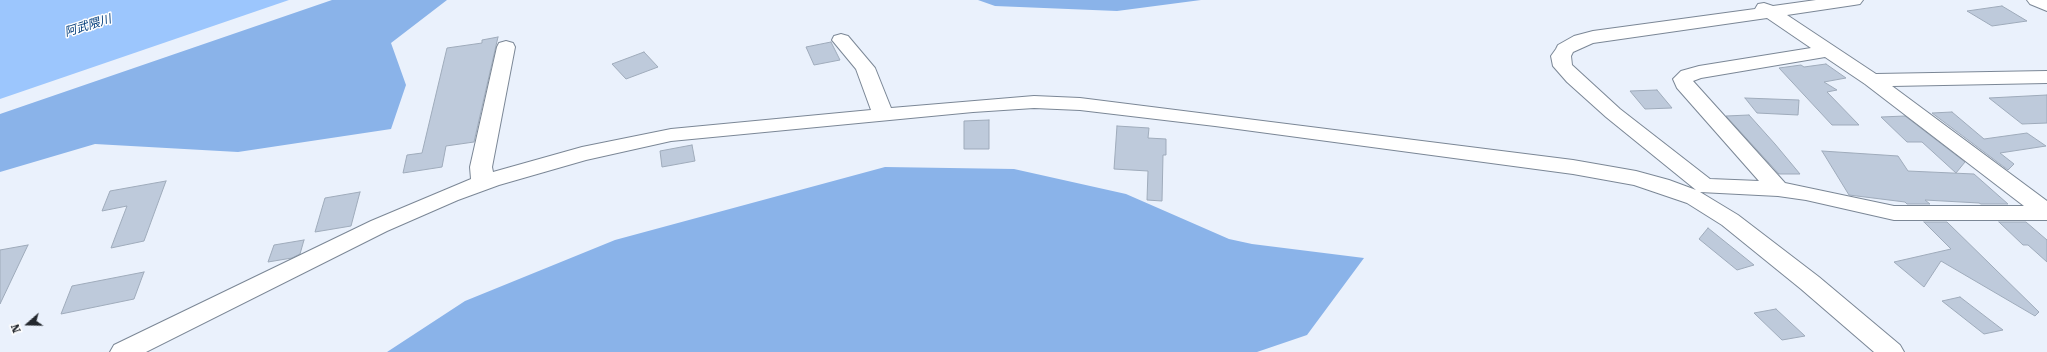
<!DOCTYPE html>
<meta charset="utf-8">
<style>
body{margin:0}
#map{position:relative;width:2047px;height:352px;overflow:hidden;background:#eaf1fc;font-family:"Roboto Serif",serif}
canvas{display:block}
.north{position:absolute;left:8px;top:304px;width:40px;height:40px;-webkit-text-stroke:3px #fefefe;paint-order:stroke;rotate:250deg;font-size:11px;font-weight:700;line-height:16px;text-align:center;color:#23272d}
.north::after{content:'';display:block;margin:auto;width:14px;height:18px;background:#23272d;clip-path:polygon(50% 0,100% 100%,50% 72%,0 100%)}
</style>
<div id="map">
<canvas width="2047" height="352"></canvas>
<div class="north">N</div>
</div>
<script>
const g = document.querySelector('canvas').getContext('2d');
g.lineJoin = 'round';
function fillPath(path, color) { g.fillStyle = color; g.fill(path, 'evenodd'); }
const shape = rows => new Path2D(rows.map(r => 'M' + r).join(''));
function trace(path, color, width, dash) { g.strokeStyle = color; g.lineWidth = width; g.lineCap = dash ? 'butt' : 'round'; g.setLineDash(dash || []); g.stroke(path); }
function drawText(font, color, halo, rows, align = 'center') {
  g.font = font + ' "Roboto Serif","Noto Sans JP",serif'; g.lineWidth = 3; g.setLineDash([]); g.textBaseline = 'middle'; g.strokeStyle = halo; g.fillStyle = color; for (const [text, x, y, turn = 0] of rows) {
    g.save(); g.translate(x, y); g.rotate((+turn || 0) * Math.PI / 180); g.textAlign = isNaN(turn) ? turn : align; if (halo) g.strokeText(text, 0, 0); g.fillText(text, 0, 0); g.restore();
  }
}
fillPath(shape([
 [332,0,447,0,391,43,406,85,391,129,238,152,95,144,0,172,0,114],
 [978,0,1201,0,1117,11,995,6],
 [885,167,1014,169,1126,194,1229,239,1252,244,1364,258,1307,335,1257,352,387,352,465,301,615,240]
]), '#8ab3e9');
fillPath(shape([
 [0,0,289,0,0,99]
]), '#9cc6fd');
const building = shape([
 [2002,6,2027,21,1992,26,1967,11,2002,6],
 [498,37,474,142,446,146,442,167,403,173,407,155,422,153,447,48,482,43,482,40,498,37],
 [831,42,840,60,814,65,806,47,831,42],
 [644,52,658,67,626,79,612,64,644,52],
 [1826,64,1846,78,1824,82,1837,90,1827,92,1859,125,1832,125,1779,68,1801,65,1804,67,1826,64],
 [1657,90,1672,108,1645,109,1630,91,1657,90],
 [2047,95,2047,123,2022,124,1989,98,2047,95],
 [1745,98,1799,100,1798,115,1757,113,1745,98],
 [1952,112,1984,139,2027,133,2046,146,2000,153,2014,164,2008,170,1932,113,1952,112],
 [1749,115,1775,144,1800,174,1779,174,1726,116,1749,115],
 [1905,116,1965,162,1956,173,1922,142,1907,142,1881,117,1905,116],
 [989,120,989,149,964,149,964,121,989,120],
 [1117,126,1149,128,1148,138,1166,139,1166,155,1163,155,1162,201,1147,200,1148,171,1114,169,1117,126],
 [692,145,695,161,662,167,660,151,692,145],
 [1822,151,1898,156,1908,171,1974,174,2008,204,1981,204,1979,203,1925,200,1930,204,1907,204,1905,202,1849,195,1822,151],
 [166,181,144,241,111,248,127,206,102,211,110,191,166,181],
 [360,192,351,226,315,232,325,198,360,192],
 [1924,222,1947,222,2039,312,2035,316,1941,261,1924,287,1894,262,1951,249,1924,222],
 [1999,222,2026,222,2047,240,2047,262,2028,245,2023,245,1999,222],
 [1708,228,1754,265,1737,270,1699,239,1708,228],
 [304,240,300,254,292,258,268,262,274,245,304,240],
 [28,245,0,304,0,250,28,245],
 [144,272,134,299,61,314,72,286,144,272],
 [1960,297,2003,330,1984,334,1942,301,1960,297],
 [1776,309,1805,336,1782,340,1754,313,1776,309]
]);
fillPath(building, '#becadb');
trace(building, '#9fabbb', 1);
const minor = shape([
 [1816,0,1863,0,1860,4,1854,5,1787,15,1876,74,2047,71,2047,83,1892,86,2047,201,2047,220,1894,220,1806,200,1778,196,1700,192,1738,215,1819,277,1900,345,1904,352,1874,352,1801,289,1722,225,1687,203,1634,185,1573,174,1215,126,1080,110,1034,108,973,112,671,141,586,160,499,185,458,200,387,231,146,352,110,352,114,345,371,221,471,179,470,167,497,47,499,43,506,41,513,43,515,47,492,167,493,172,582,147,671,129,871,110,856,69,832,40,834,36,841,34,848,36,875,68,891,108,1034,96,1080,98,1573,160,1636,171,1669,180,1696,190,1606,117,1567,82,1553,66,1551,56,1556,49,1558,45,1574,36,1593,31,1755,9,1758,4,1764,3,1773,6,1816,0],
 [1767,18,1811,48,1699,66,1681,71,1673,79,1677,88,1759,181,1710,179,1620,109,1572,65,1571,56,1573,52,1593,43,1767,18],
 [1825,57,1865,84,2024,206,1894,206,1785,183,1693,81,1701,78,1825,57],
 [2027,0,2047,0,2047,11,2030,4,2027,0]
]);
trace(minor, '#7b8796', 2);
fillPath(minor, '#fff');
drawText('italic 12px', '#023d7b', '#fefefe', [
 ["阿武隈川",88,26,-17]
]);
</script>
